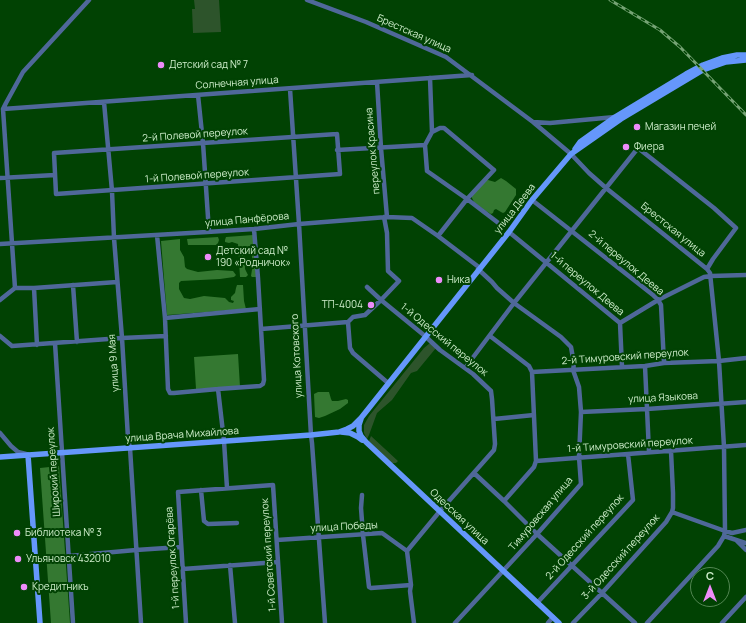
<!DOCTYPE html>
<meta charset="utf-8">
<style>
body{margin:0}
#map{position:relative;width:746px;height:623px;overflow:hidden;background:#014203;font-family:Manrope,sans-serif}
canvas{display:block}
.north{position:absolute;left:690px;top:567px;width:40px;height:40px;box-sizing:border-box;background:#014203;border:1px solid #538753;border-radius:50%;rotate:0deg;font-size:11px;font-weight:700;line-height:16px;text-align:center;color:#cfeecc}
.north::after{content:'';display:block;margin:auto;width:14px;height:18px;background:#ed8cf9;clip-path:polygon(50% 0,100% 100%,50% 72%,0 100%)}
</style>
<div id="map">
<canvas width="746" height="623"></canvas>
<div class="north">С</div>
</div>
<script>
const g = document.querySelector('canvas').getContext('2d');
g.lineJoin = 'round';
function fillPath(path, color) { g.fillStyle = color; g.fill(path, 'evenodd'); }
const shape = rows => new Path2D(rows.map(r => 'M' + r).join(''));
function trace(path, color, width, dash) { g.strokeStyle = color; g.lineWidth = width; g.lineCap = dash ? 'butt' : 'round'; g.setLineDash(dash || []); g.stroke(path); }
function drawText(font, color, halo, rows, align = 'center') {
  g.font = font + ' Manrope,sans-serif'; g.lineWidth = 4; g.setLineDash([]); g.textBaseline = 'middle'; g.strokeStyle = halo; g.fillStyle = color; for (const [text, x, y, turn = 0] of rows) {
    g.save(); g.translate(x, y); g.rotate((+turn || 0) * Math.PI / 180); g.textAlign = isNaN(turn) ? turn : align; if (halo) g.strokeText(text, 0, 0); g.fillText(text, 0, 0); g.restore();
  }
}
fillPath(shape([
 [194,0,219,0,221,32,193,33,192,9,195,9],
 [430,343,436,348,417,371,411,373,392,400,377,413,369,435,367,439,364,433,364,425,369,416,424,348],
 [371,436,398,461,396,463,392,463,369,441]
]), '#2d542b');
fillPath(shape([
 [501,178,506,181,516,189,516,195,505,212,503,213,501,212,496,209,494,210,493,213,491,214,486,211,474,202,472,198,472,195,484,181,488,180,495,182],
 [253,235,257,277,252,277,251,276,253,263,251,251,245,252,245,269,248,275,246,277,240,277,238,244,232,242,229,243,225,242,225,240,226,237],
 [218,237,219,240,218,243,216,245,188,245,187,239],
 [180,239,180,250,184,257,185,267,187,269,198,272,217,270,233,271,236,275,234,277,220,279,181,281,179,283,179,289,184,298,190,299,204,296,225,298,229,302,233,303,234,301,231,300,231,297,235,293,236,288,237,285,243,285,244,301,246,309,167,315,161,241],
 [238,354,240,387,196,389,194,357],
 [318,392,329,392,331,399,332,401,338,401,346,399,348,400,348,403,340,409,325,416,319,418,315,417,314,394],
 [59,466,70,623,51,623,40,468]
]), '#347831');
trace(shape([
 [307,0,366,22,446,57,533,122,571,154,589,173,606,188,707,269,710,273,719,361,724,447,725,531,724,536,718,546,647,623],
 [430,78,432,132],
 [377,82,381,148,387,217],
 [290,89,299,224,311,435,312,443,325,623],
 [198,95,203,143,209,232],
 [104,102,112,191,114,238,122,338,128,438,130,448,141,623],
 [3,109,472,75],
 [533,122,550,123,615,117],
 [337,134,340,174,56,194,54,153,337,134],
 [337,150,425,145],
 [0,178,55,175],
 [532,200,653,295,658,300,661,305,664,363],
 [509,232,620,323,622,367],
 [157,235,165,318,168,389,170,393,174,393,218,389,260,386,263,384,264,380,258,278,254,229],
 [438,236,467,199,494,170,444,128,440,128,432,132,425,145,427,171,467,199,501,225],
 [0,244,207,232,254,229,299,224,387,217,412,218,438,236,480,268],
 [73,285,77,342],
 [367,287,381,300,425,336,440,350,473,374,491,391,492,399,495,444,494,450,440,511,407,551],
 [15,288,3,109,6,103,23,72,89,0],
 [15,288,34,288,117,282],
 [34,288,37,345],
 [0,300,15,288],
 [165,318,260,309],
 [348,322,353,317,365,315,381,300,399,281,388,271,387,233,384,217],
 [348,322,350,348,353,353,388,383],
 [620,323,658,300,704,277,711,276,746,275],
 [261,329,348,322],
 [0,336,12,346,122,338,166,336],
 [490,336,529,366,532,372,536,461,534,467,504,501],
 [55,343,73,623],
 [645,366,649,452],
 [465,368,514,303,638,148,714,208,736,228,713,259,707,269],
 [532,372,645,366,664,363,719,361,746,358],
 [218,389,224,441,227,488],
 [581,412,647,409,746,402],
 [494,419,534,415],
 [0,433,11,446,18,452,26,454],
 [536,461,746,445],
 [474,473,504,501,537,534,635,623],
 [201,490,204,521,208,524,237,523],
 [362,495,361,508,363,535,369,587,371,588,411,585],
 [672,512,725,531,732,533,746,530],
 [724,536,746,543],
 [277,540,382,533,407,551,411,585,410,591,414,623],
 [737,541,746,550],
 [69,556,136,550,181,547],
 [230,565,235,623],
 [183,569,278,562],
 [537,603,633,500,628,454],
 [186,623,178,492,273,485,282,623],
 [455,623,537,534,581,484,579,457,581,412,579,387,573,370,574,364,571,347,561,337,514,303,497,288,492,282,478,269],
 [548,623,553,617],
 [573,623,602,593,666,522,672,512,673,508,673,493,671,451],
 [722,623,746,597]
]), '#4f6899', 4.5);
trace(shape([
 [575,149,580,142,615,117,686,74,703,65,722,58,737,55,746,55],
 [361,419,359,425,359,431,361,436,366,442,559,623],
 [341,432,350,433,358,437,362,440],
 [28,455,40,623],
 [0,457,311,435,339,432,347,429,353,426,361,418,509,232,532,200,571,154,621,119,703,70,726,62,746,60]
]), '#6597fb', 5.5);
const rail = shape([
 [610,0,660,30,680,47,746,115]
]);
trace(rail, '#75a374', 3);
trace(rail, '#014203', 1.5, [4.5]);
for (const [x, y, r, color] of [
 [161,65,4,"#ed8cf9"],
 [637,127,4,"#ed8cf9"],
 [626,147,4,"#ed8cf9"],
 [208,257,4,"#ed8cf9"],
 [439,280,4,"#ed8cf9"],
 [371,305,4,"#ed8cf9"],
 [17,533,4,"#ed8cf9"],
 [18,559,4,"#ed8cf9"],
 [24,587,4,"#ed8cf9"]
]) { const dot = new Path2D(); dot.arc(x, y, r, 0, 2 * Math.PI); g.fillStyle = color; g.fill(dot); trace(dot, '#014203', 1.5); }
drawText('10px', '#cfeecc', '#014203', [
 ["Брестская улица",414,34,24],
 ["Солнечная улица",237,83,-4],
 ["2-й Полевой переулок",195,135,-4],
 ["переулок Красина",373,151,-95],
 ["1-й Полевой переулок",197,176,-4],
 ["улица Деева",515,209,-52],
 ["улица Панфёрова",247,220,-5],
 ["Брестская улица",673,230,39],
 ["2-й переулок Деева",626,263,40],
 ["1-й переулок Деева",587,284,40],
 ["1-й Одесский переулок",444,340,39],
 ["улица Котовского",297,356,-93],
 ["2-й Тимуровский переулок",625,357,-4],
 ["улица 9 Мая",114,363,-94],
 ["улица Языкова",663,398,-3],
 ["улица Врача Михайлова",182,435,-4],
 ["1-й Тимуровский переулок",630,445,-4],
 ["Широкий переулок",54,472,-94],
 ["Тимуровская улица",541,514,-50],
 ["Одесская улица",459,517,43],
 ["улица Победы",344,527,-3],
 ["2-й Одесский переулок",585,537,-48],
 ["1-й Советский переулок",269,555,-94],
 ["3-й Одесский переулок",621,557,-48],
 ["1-й переулок Огарёва",173,558,-94]
]);
drawText('10px', '#cfeecc', '#014203', [
 ["Детский сад № 7",169,65],
 ["Магазин печей",645,127],
 ["Фиера",634,147],
 ["Детский сад №",216,251],
 ["190 «Родничок»",216,263],
 ["Ника",447,280],
 ["ТП-4004",363,305,"right"],
 ["Библиотека № 3",25,533],
 ["Ульяновск 432010",26,559],
 ["Кредитникъ",32,587]
], 'left');
</script>
